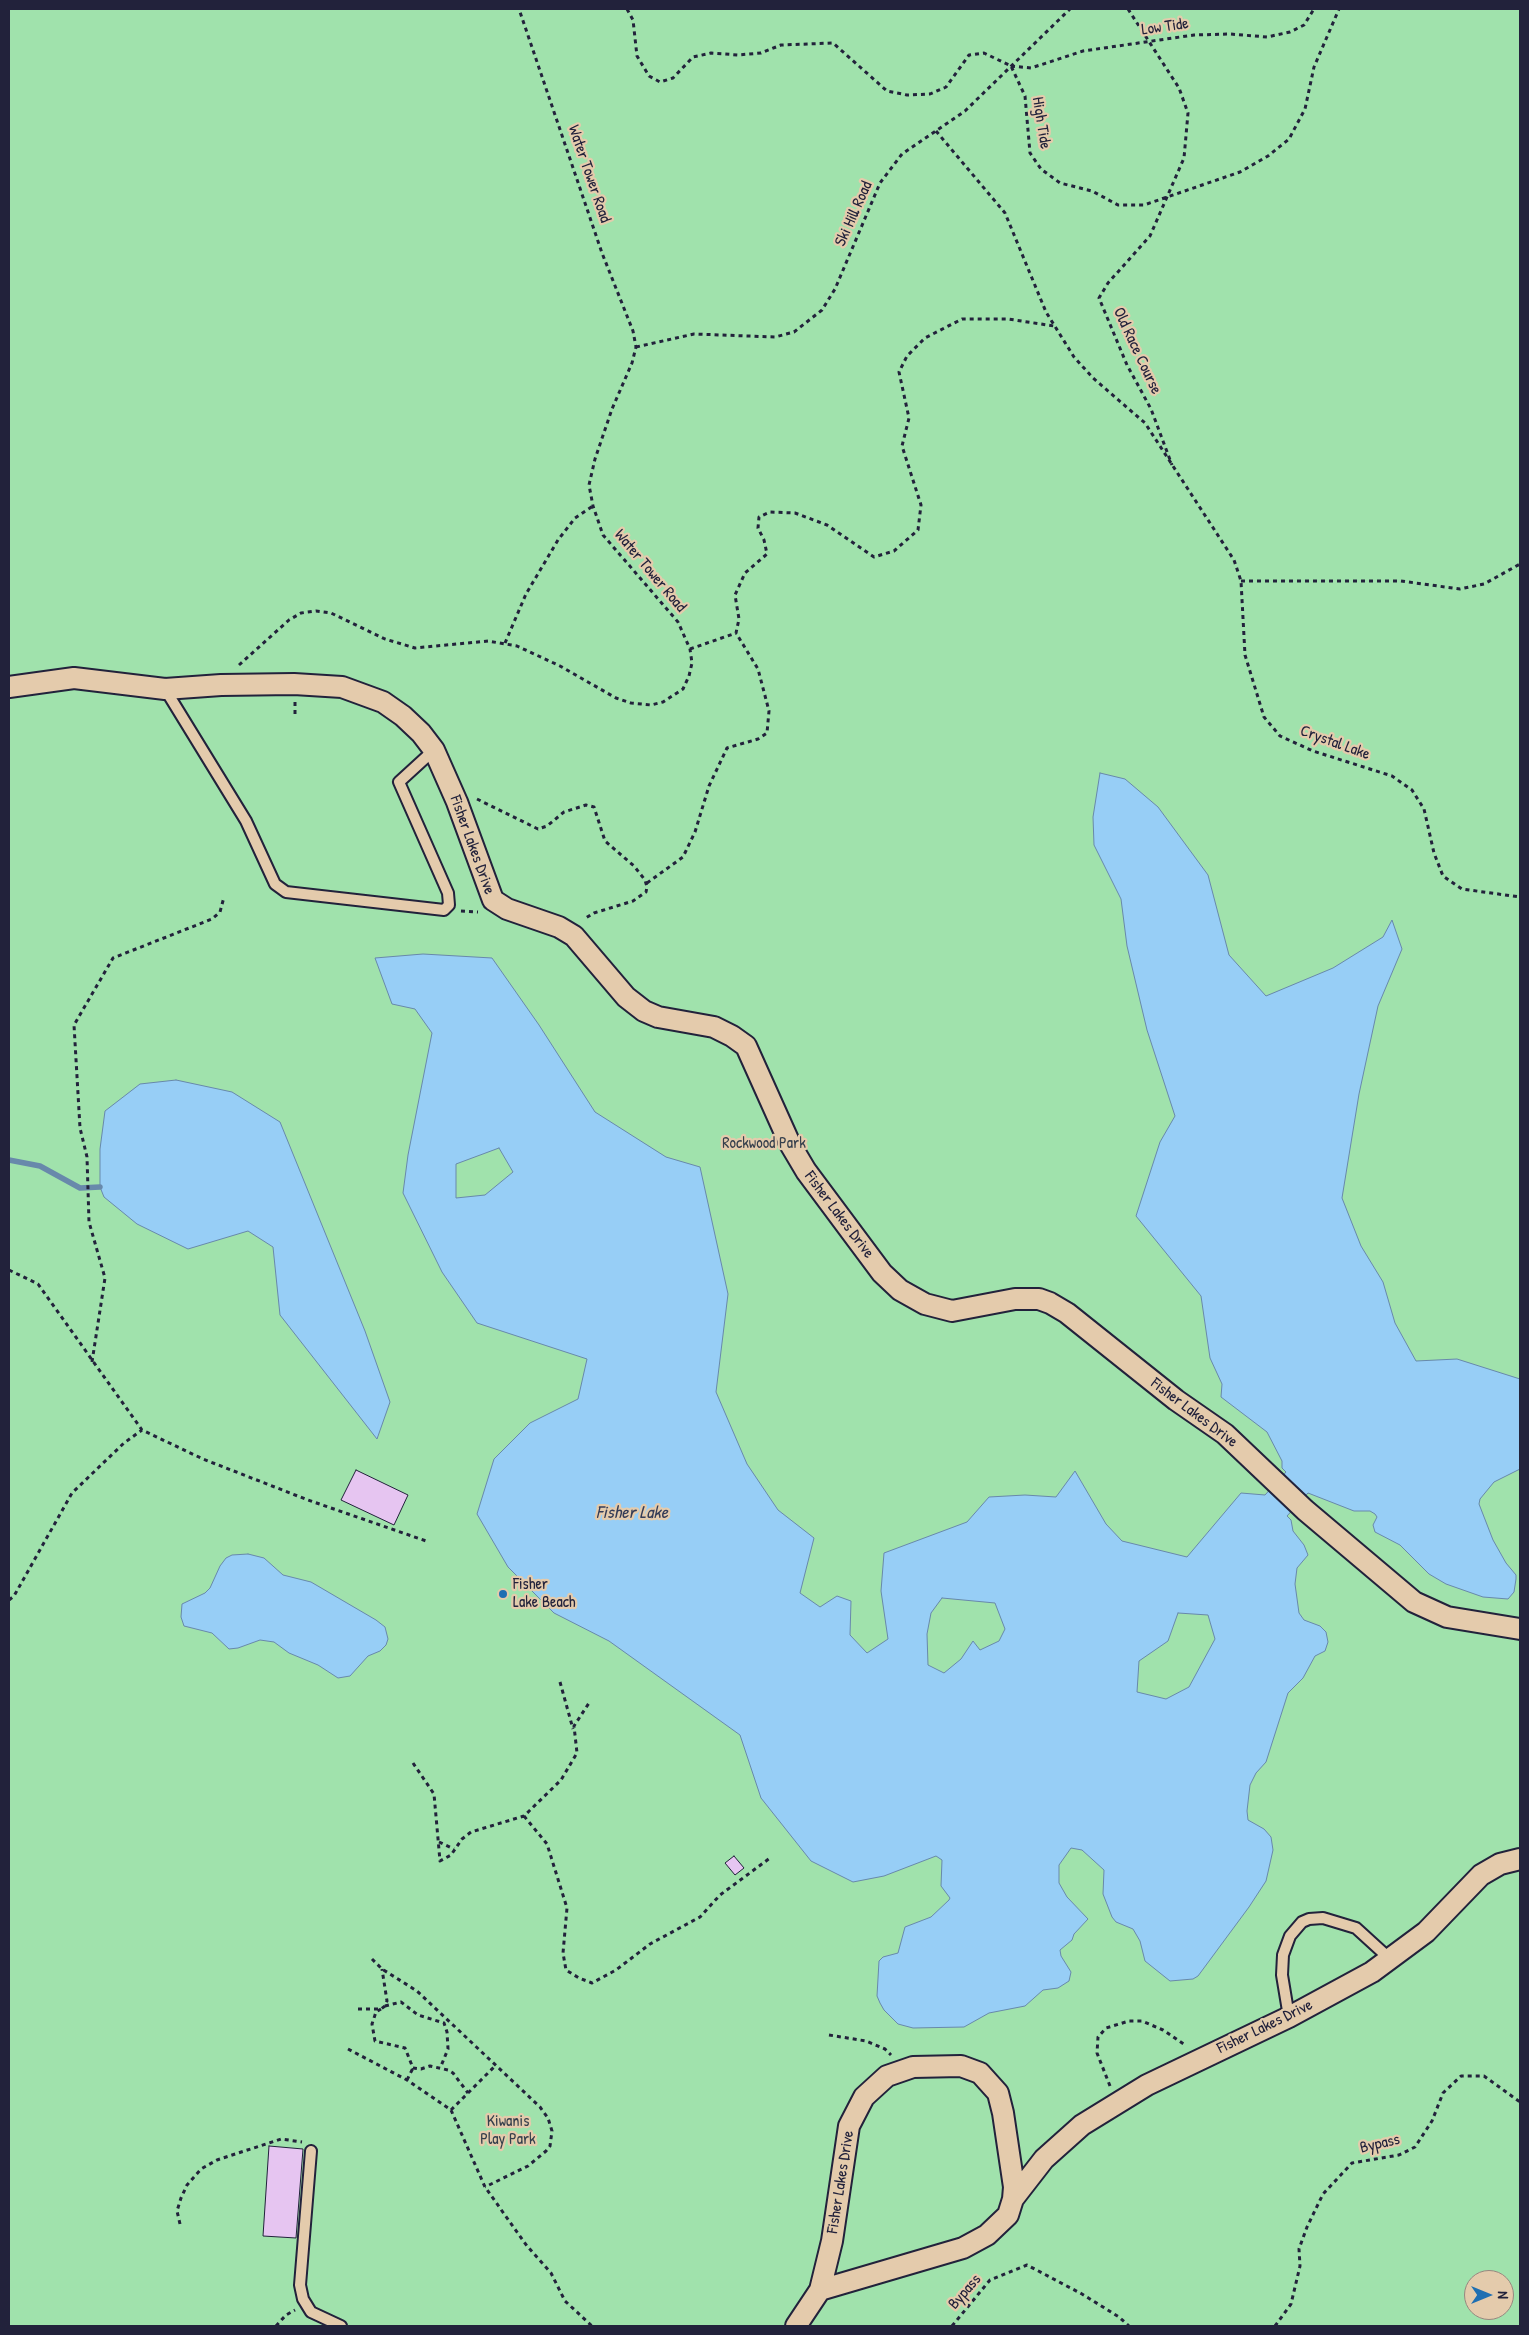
<!DOCTYPE html>
<style>
body{margin:0}
#map{position:relative;width:1529px;height:2335px;overflow:hidden;background:#e5c9c1;font-family:"Patrick Hand",sans-serif}
canvas{display:block}
.frame{position:absolute;inset:0;border:10px solid #22223b;pointer-events:none}
.north{position:absolute;left:1464px;top:2270px;width:50px;height:50px;box-sizing:border-box;background:#e4cbac;border:1px solid #96877f;border-radius:50%;rotate:90deg;font-size:14px;font-weight:700;line-height:20px;text-align:center;color:#22223b}
.north::after{content:'';display:block;margin:auto;width:18px;height:22px;background:#1f6fb2;clip-path:polygon(50% 0,100% 100%,50% 72%,0 100%)}
</style>
<div id="map">
<canvas width="1529" height="2335"></canvas>
<div class="frame"></div>
<div class="north">N</div>
</div>
<script>
const g = document.querySelector('canvas').getContext('2d');
g.lineJoin = 'round';
function fillPath(path, color) { g.fillStyle = color; g.fill(path, 'evenodd'); }
const shape = rows => new Path2D(rows.map(r => 'M' + r).join(''));
function trace(path, color, width, dash) { g.strokeStyle = color; g.lineWidth = width; g.lineCap = dash ? 'butt' : 'round'; g.setLineDash(dash || []); g.stroke(path); }
function drawText(font, color, halo, rows, align = 'center') {
  g.font = font + ' "Patrick Hand",sans-serif'; g.lineWidth = 4.5; g.setLineDash([]); g.textBaseline = 'middle'; g.strokeStyle = halo; g.fillStyle = color; for (const [text, x, y, turn = 0] of rows) {
    g.save(); g.translate(x, y); g.rotate((+turn || 0) * Math.PI / 180); g.textAlign = isNaN(turn) ? turn : align; if (halo) g.strokeText(text, 0, 0); g.fillText(text, 0, 0); g.restore();
  }
}
fillPath(shape([
 [9,9,1520,9,1520,2326,9,2326],
 [1474,2280,1504,2280,1504,2310,1474,2310]
]), '#a0e2ac');
const water = shape([
 [1100,773,1125,779,1158,807,1208,875,1229,955,1266,996,1333,968,1383,937,1392,920,1402,949,1378,1006,1359,1094,1342,1198,1361,1246,1383,1282,1395,1323,1416,1361,1457,1359,1520,1379,1520,1469,1494,1482,1480,1499,1479,1504,1493,1540,1506,1563,1516,1575,1516,1579,1514,1592,1508,1599,1483,1597,1446,1584,1429,1574,1400,1545,1375,1532,1373,1525,1377,1517,1375,1514,1370,1511,1354,1511,1308,1493,1287,1516,1291,1520,1293,1531,1304,1545,1308,1555,1297,1568,1295,1584,1299,1613,1304,1620,1320,1626,1326,1632,1328,1642,1325,1651,1315,1656,1303,1678,1288,1693,1266,1762,1256,1773,1250,1785,1247,1811,1248,1820,1264,1829,1271,1837,1273,1850,1266,1881,1249,1907,1198,1976,1193,1979,1170,1981,1145,1961,1140,1941,1133,1929,1116,1922,1112,1917,1103,1894,1104,1870,1082,1850,1071,1848,1059,1865,1059,1883,1067,1897,1088,1919,1074,1934,1072,1940,1060,1950,1061,1956,1071,1972,1069,1981,1058,1988,1043,1990,1025,2006,989,2013,964,2027,913,2028,898,2024,884,2010,880,2003,877,1996,879,1961,883,1957,898,1953,905,1927,931,1917,949,1900,950,1898,941,1886,942,1860,936,1856,884,1876,853,1882,811,1861,761,1798,740,1735,609,1641,554,1613,508,1567,477,1514,494,1459,530,1423,578,1399,587,1359,477,1323,442,1272,403,1193,408,1155,432,1033,415,1009,392,1004,375,958,423,954,492,958,539,1025,595,1112,666,1157,700,1167,728,1294,716,1392,747,1464,778,1510,814,1538,800,1593,820,1607,837,1596,851,1601,850,1635,867,1653,888,1639,881,1591,884,1553,967,1522,989,1497,1025,1495,1056,1497,1075,1471,1106,1524,1122,1541,1187,1557,1241,1493,1265,1495,1286,1472,1282,1468,1282,1461,1267,1432,1221,1397,1222,1384,1210,1358,1201,1296,1136,1216,1160,1142,1175,1116,1147,1030,1127,946,1121,899,1094,845,1093,817,1100,773],
 [499,1148,513,1172,485,1195,456,1198,456,1164,499,1148],
 [942,1598,995,1603,1005,1629,999,1641,980,1650,973,1641,961,1659,944,1673,928,1665,927,1634,931,1613,942,1598],
 [1178,1613,1208,1615,1215,1639,1189,1687,1166,1699,1137,1692,1139,1661,1168,1641,1178,1613],
 [176,1080,232,1092,280,1122,365,1331,390,1402,377,1439,280,1315,273,1247,248,1231,188,1249,137,1224,104,1197,100,1187,100,1149,105,1111,140,1084,176,1080],
 [248,1554,264,1558,283,1575,311,1582,376,1620,385,1627,388,1639,386,1645,380,1651,368,1656,350,1676,338,1678,318,1665,289,1653,274,1642,260,1640,238,1648,229,1649,212,1633,184,1626,181,1617,182,1604,205,1593,210,1588,220,1566,226,1558,232,1555,248,1554]
]);
fillPath(water, '#97cef6');
trace(water, '#6889ab', 1);
trace(shape([
 [9,1160,40,1166,80,1188,100,1187]
]), '#6889ab', 5.5);
const building = shape([
 [356,1470,408,1495,394,1525,341,1500,356,1470],
 [734,1856,744,1868,735,1875,725,1863,734,1856],
 [269,2146,303,2149,296,2238,263,2236,269,2146]
]);
fillPath(building, '#e6c5f1');
trace(building, '#22223b', 1);
const lane = shape([
 [165,689,246,821,275,884,286,892,444,910,449,905,448,893,399,782,434,750],
 [1289,2017,1282,1975,1283,1955,1290,1936,1302,1922,1309,1919,1323,1918,1356,1928,1390,1959],
 [311,2151,300,2285,303,2299,311,2312,341,2326]
]);
const street = shape([
 [9,687,74,678,165,689,221,685,294,684,342,687,383,702,403,716,421,733,434,750,457,802,493,900,507,909,559,927,574,936,626,997,644,1011,658,1017,714,1027,732,1036,746,1046,790,1144,806,1171,882,1273,900,1290,925,1304,952,1311,1015,1299,1039,1299,1050,1303,1067,1313,1176,1400,1225,1434,1305,1510,1414,1602,1447,1617,1520,1629],
 [1013,2199,1044,2159,1082,2125,1147,2085,1289,2017,1372,1972,1426,1932,1481,1875,1500,1864,1520,1859],
 [796,2326,820,2290,832,2241,849,2126,864,2097,887,2076,913,2067,961,2066,980,2073,998,2093,1003,2113,1014,2187,1013,2199,1008,2215,987,2235,963,2248,820,2290]
]);
trace(lane, '#22223b', 14);
trace(street, '#22223b', 24);
trace(shape([
 [627,9,633,20,637,56,649,76,660,82,673,78,693,57,711,53,738,55,761,53,781,45,833,43,887,91,907,95,930,94,946,87,969,55,984,53,1011,66,1025,96,1030,153,1041,169,1060,183,1092,191,1118,205,1144,205,1240,172,1268,156,1289,139,1305,109,1314,67,1339,9],
 [1128,9,1179,88,1188,113,1184,158,1150,236,1108,283,1099,298,1127,365,1151,409,1172,465],
 [1011,66,1031,68,1083,51,1194,35,1230,34,1267,37,1290,32,1304,25,1314,9],
 [936,131,1005,213,1046,312,1074,357,1093,378,1145,423,1234,560,1241,581,1245,655,1264,717,1280,736,1313,751,1392,776,1412,790,1424,809,1434,853,1443,876,1462,889,1520,897],
 [636,347,694,334,775,337,794,332,822,310,835,289,880,183,902,154,965,111,1070,9],
 [1241,581,1401,581,1460,589,1484,584,1520,564],
 [505,643,526,594,558,540,575,518,593,506],
 [690,649,736,633,739,619,735,595,745,573,767,554,764,540,758,528,759,517,770,512,795,513,827,525,874,557,894,551,918,530,921,505,902,446,909,418,899,372,907,356,925,338,962,319,1008,319,1054,326],
 [239,665,289,620,301,613,316,611,331,613,385,639,415,648,488,641,517,646,560,666,616,698,631,703,651,705,663,702,683,689,689,676,692,663,690,649,678,622,603,535,593,506,589,485,595,459,612,409,632,363,636,347,633,331,602,253,519,9],
 [295,702,295,714],
 [477,799,538,829,547,826,564,812,586,805,594,807,605,841,634,866,645,880,647,887,646,892,633,901,594,913,584,919],
 [647,883,683,857,695,832,709,786,727,748,758,739,767,733,769,711,758,669,736,633],
 [461,911,478,912],
 [9,1270,38,1284,142,1430,203,1459,308,1500,429,1542],
 [92,1362,105,1278,89,1222,87,1157,80,1128,74,1025,113,958,212,919,220,912,224,897],
 [9,1600,14,1596,72,1493,124,1443,142,1430],
 [560,1682,573,1729],
 [413,1763,434,1794,440,1861,451,1855,462,1839,471,1832,524,1816,561,1780,577,1753,574,1726,589,1703],
 [524,1816,547,1844,567,1908,563,1953,566,1970,579,1978,592,1983,616,1970,650,1944,700,1917,720,1895,770,1858],
 [439,1842,454,1849],
 [372,1959,382,1969,417,1991,540,2107,548,2118,552,2131,550,2146,546,2151,528,2166,485,2187],
 [385,2006,401,2002,418,2015,444,2023,447,2032,448,2049,441,2066],
 [358,2009,381,2009,385,2006,387,2001,382,1969],
 [381,2009,376,2012,372,2024,375,2041,405,2048,413,2068,421,2069,430,2066,448,2070,453,2073,468,2093],
 [829,2035,866,2041,885,2049,891,2055],
 [348,2049,407,2080,451,2110,485,2187,527,2246,551,2273,565,2301,592,2326],
 [407,2080,413,2068],
 [1110,2086,1097,2053,1098,2037,1106,2028,1129,2021,1142,2021,1163,2030,1185,2045],
 [451,2110,496,2065],
 [180,2224,177,2211,181,2198,187,2185,201,2169,217,2160,281,2139,302,2142],
 [276,2326,286,2315,295,2310],
 [952,2326,990,2280,1027,2265,1082,2294,1119,2317,1129,2326],
 [1275,2326,1291,2304,1300,2266,1299,2249,1307,2227,1323,2194,1352,2163,1399,2155,1415,2147,1432,2121,1443,2093,1461,2076,1484,2076,1520,2102]
]), '#22223b', 3, [4, 4]);
trace(lane, '#e4cbac', 10);
trace(street, '#e4cbac', 20);
for (const [x, y, r, color] of [
 [503,1594,5,"#1f6fb2"]
]) { const dot = new Path2D(); dot.arc(x, y, r, 0, 2 * Math.PI); g.fillStyle = color; g.fill(dot); trace(dot, '#e4cbac', 2); }
drawText('16px', '#22223b', '#e4cbac', [
 ["Low Tide",1165,27,-8],
 ["High Tide",1041,123,81],
 ["Water Tower Road",589,174,71],
 ["Ski Hill Road",854,214,-66],
 ["Old Race Course",1137,351,65],
 ["Water Tower Road",650,571,50],
 ["Crystal Lake",1335,743,20],
 ["Fisher Lakes Drive",472,845,70],
 ["Fisher Lakes Drive",839,1215,53],
 ["Fisher Lakes Drive",1194,1413,37],
 ["Fisher Lakes Drive",1265,2027,-26],
 ["Bypass",1380,2144,-13],
 ["Fisher Lakes Drive",841,2182,-81],
 ["Bypass",965,2292,-49]
]);
drawText('16px', '#353f4c', '#e4cbac', [
 ["Rockwood Park",764,1144],
 ["Kiwanis",508,2122],
 ["Play Park",508,2140]
]);
drawText('16px', '#22223b', '#e4cbac', [
 ["Fisher",513,1585],
 ["Lake Beach",513,1603]
], 'left');
drawText('italic 18px', '#343c57', '#e4cbac', [
 ["Fisher Lake",632,1513]
]);
</script>
